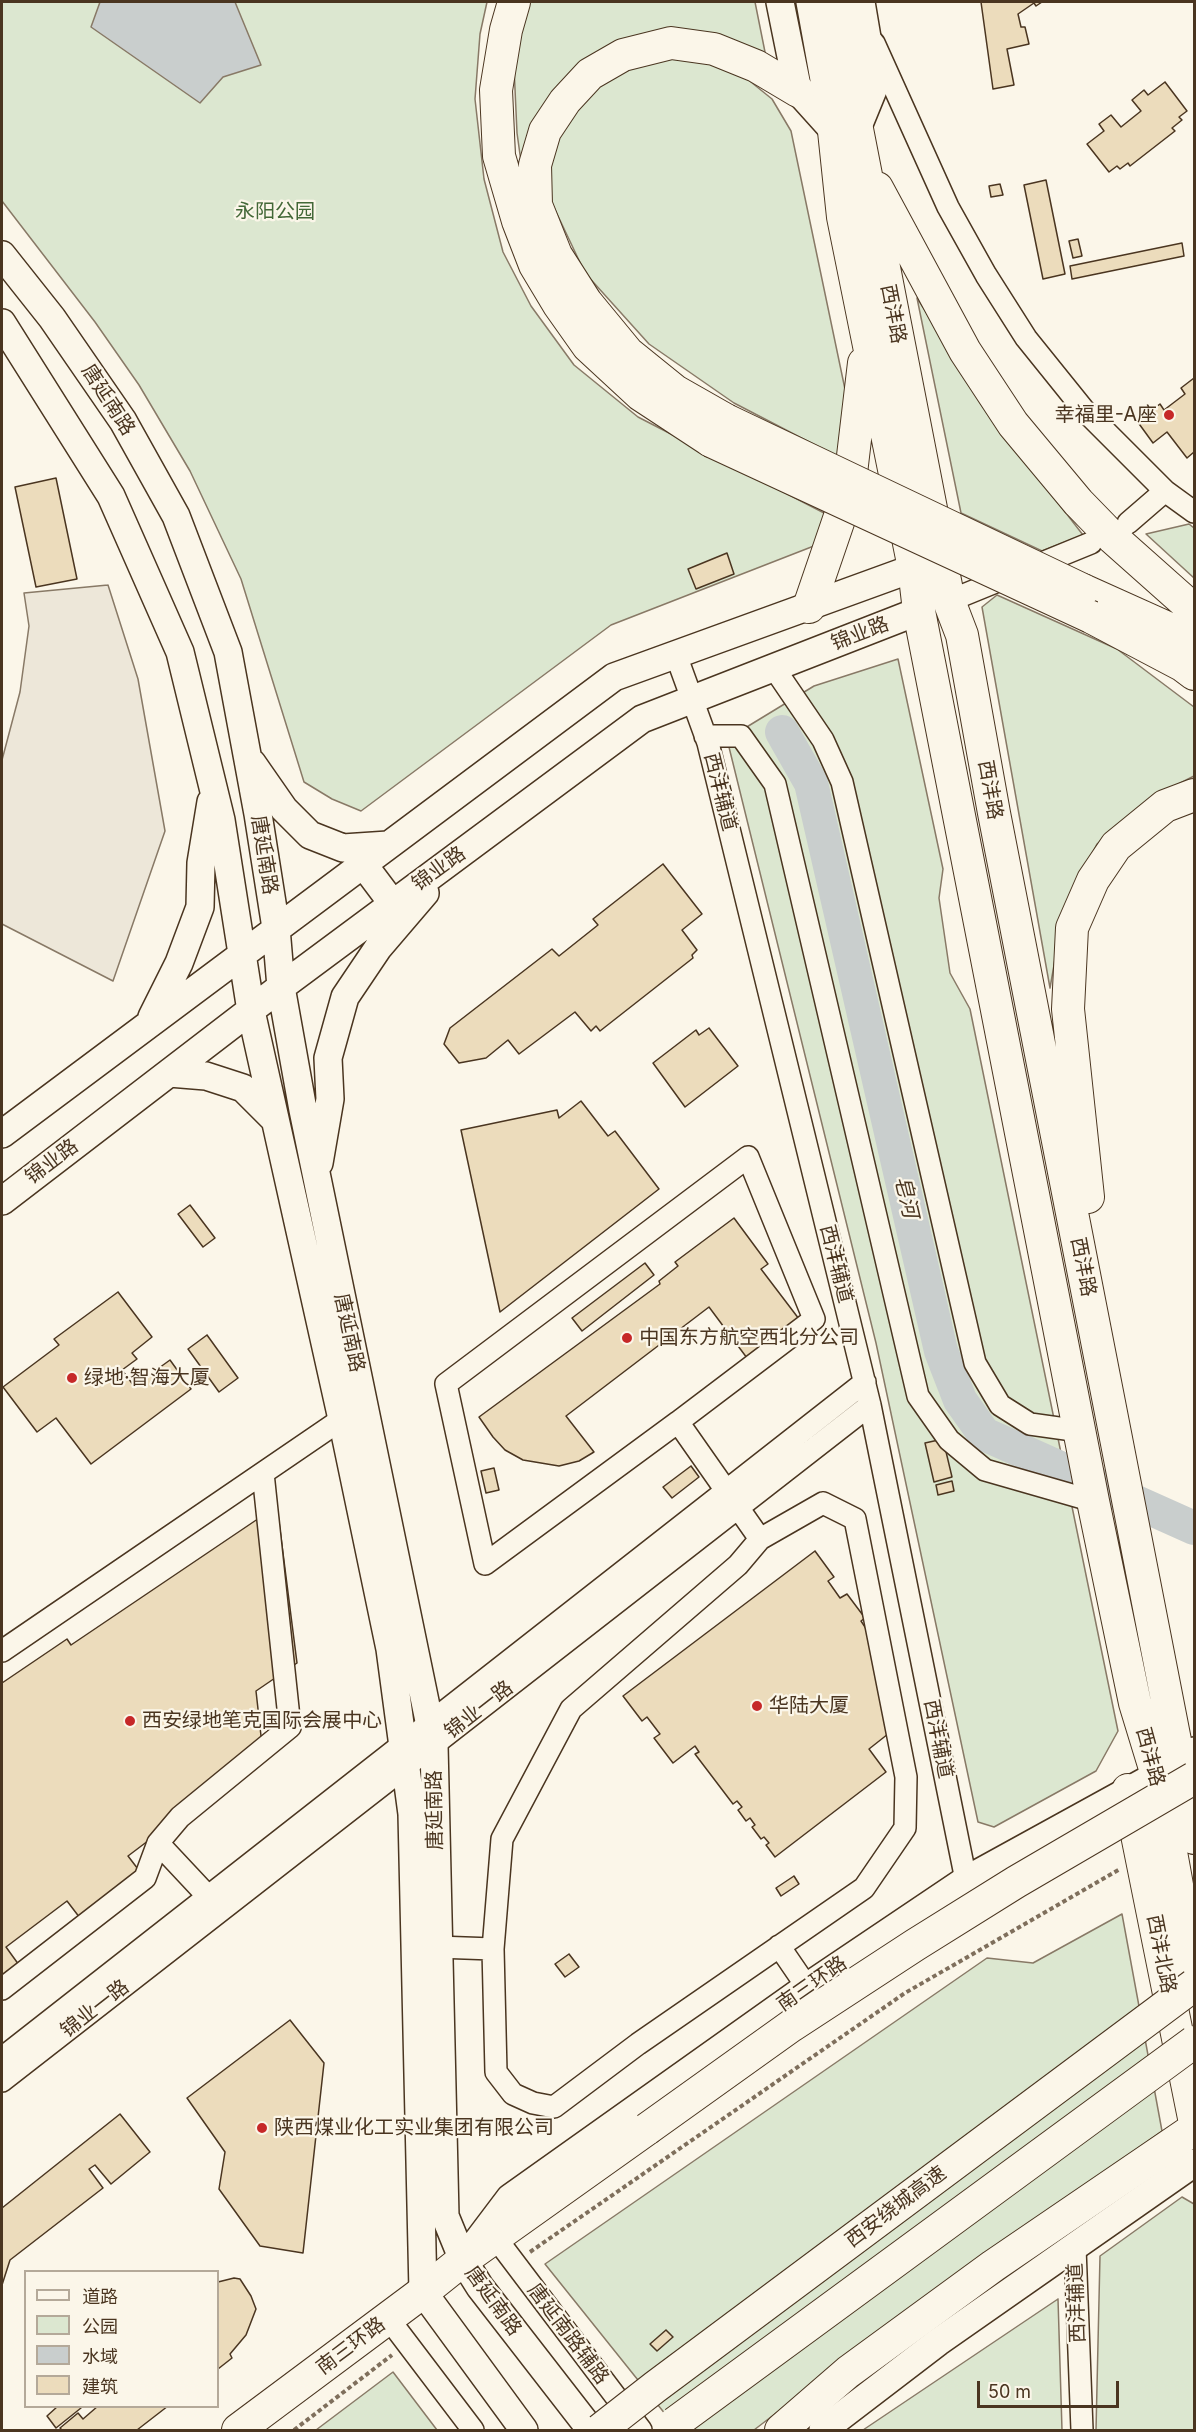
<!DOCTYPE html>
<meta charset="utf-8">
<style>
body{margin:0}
#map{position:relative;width:1196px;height:2432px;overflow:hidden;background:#fbf6e9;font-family:Inter,"Noto Sans SC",sans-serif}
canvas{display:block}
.frame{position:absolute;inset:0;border:3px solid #4a3520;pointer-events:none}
.legend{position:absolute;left:24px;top:2270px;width:195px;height:138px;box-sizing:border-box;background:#fbf6e9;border:2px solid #b4a999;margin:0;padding:8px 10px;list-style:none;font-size:18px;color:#4a3520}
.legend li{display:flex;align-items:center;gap:12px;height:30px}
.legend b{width:30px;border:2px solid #b4a999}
.scale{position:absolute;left:977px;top:2381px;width:142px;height:27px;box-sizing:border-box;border:3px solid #4a3520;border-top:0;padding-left:8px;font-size:18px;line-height:21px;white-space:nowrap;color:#4a3520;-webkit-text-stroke:4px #fbf6e9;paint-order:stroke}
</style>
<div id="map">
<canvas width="1196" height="2432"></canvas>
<div class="frame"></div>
<ul class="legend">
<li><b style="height:8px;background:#fbf6e9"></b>道路</li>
<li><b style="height:16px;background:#dce7d0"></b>公园</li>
<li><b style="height:16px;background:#c9cecd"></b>水域</li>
<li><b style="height:16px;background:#ecdcbc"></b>建筑</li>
</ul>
<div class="scale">50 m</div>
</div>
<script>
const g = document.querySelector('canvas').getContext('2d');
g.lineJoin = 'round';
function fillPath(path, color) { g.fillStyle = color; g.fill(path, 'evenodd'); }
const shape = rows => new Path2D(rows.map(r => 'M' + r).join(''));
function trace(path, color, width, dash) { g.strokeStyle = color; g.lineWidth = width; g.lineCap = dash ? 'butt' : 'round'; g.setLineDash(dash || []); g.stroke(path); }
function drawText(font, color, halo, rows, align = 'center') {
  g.font = font + ' Inter,"Noto Sans SC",sans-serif'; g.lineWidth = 4.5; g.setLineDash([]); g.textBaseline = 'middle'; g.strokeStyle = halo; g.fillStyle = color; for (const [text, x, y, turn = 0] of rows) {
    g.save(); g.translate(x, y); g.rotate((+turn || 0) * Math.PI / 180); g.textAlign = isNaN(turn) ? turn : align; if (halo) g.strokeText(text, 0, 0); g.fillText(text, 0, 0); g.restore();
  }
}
const green = shape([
 [2,2,487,2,480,34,475,99,484,179,503,252,531,306,574,365,638,417,828,515,819,544,611,625,361,811,332,799,304,782,241,579,190,471,139,385,95,322,2,201,2,2],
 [526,2,755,2,767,62,732,40,587,65,523,176,517,133,514,67,526,2],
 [659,57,703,57,741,74,772,99,791,131,846,394,840,458,734,403,649,344,585,273,549,197,552,147,576,107,613,73,659,57],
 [917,298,1007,437,1083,535,1042,551,961,513,917,298],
 [1189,524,1194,528,1194,578,1146,534,1189,524],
 [997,595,1117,649,1194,707,1194,776,1153,797,1097,844,1064,908,1050,988,982,607,997,595],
 [898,659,943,869,939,898,950,973,970,1009,1118,1731,1096,1771,994,1827,978,1822,876,1343,727,739,814,686,898,659],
 [1122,1914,1162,2131,896,2321,754,2430,678,2430,545,2264,987,1958,1033,1963,1122,1914],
 [1182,2197,1194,2204,1194,2430,1096,2430,1100,2256,1182,2197],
 [1058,2299,1062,2430,863,2430,1058,2299],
 [393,2372,437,2430,316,2430,393,2372]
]);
fillPath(green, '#dce7d0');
trace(green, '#887966', 1.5);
const parking = shape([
 [108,585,138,679,165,831,113,981,2,924,2,760,20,692,29,626,24,593,108,585]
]);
fillPath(parking, '#ede7d9');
trace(parking, '#887966', 1.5);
const water = shape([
 [100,2,235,2,261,65,223,77,200,103,91,27,100,2]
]);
fillPath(water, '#c9cecd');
trace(water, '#887966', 1.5);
trace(shape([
 [782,732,811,783,941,1351,960,1400,984,1434,1194,1528]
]), '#c9cecd', 34);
const building = shape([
 [981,2,1042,2,1036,6,1034,3,1018,14,1021,27,1025,27,1029,44,1007,49,1014,85,993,89,981,2],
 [1165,82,1187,111,1179,117,1182,120,1172,128,1175,131,1130,166,1128,163,1120,169,1117,166,1109,172,1087,144,1104,131,1099,124,1111,115,1121,127,1141,111,1132,100,1144,90,1148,95,1165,82],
 [1046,180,1065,274,1043,279,1024,185,1046,180],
 [1000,184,1003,195,991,197,989,186,1000,184],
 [1078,239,1082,256,1073,258,1069,241,1078,239],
 [1182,243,1184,256,1072,279,1070,266,1182,243],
 [1194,378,1194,452,1187,458,1167,432,1153,443,1137,421,1160,404,1164,410,1185,394,1181,388,1194,378],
 [56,478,77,579,36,587,15,487,56,478],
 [727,553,734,574,696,589,688,569,727,553],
 [663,864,702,914,682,930,697,950,692,955,693,958,600,1031,596,1026,591,1031,575,1012,519,1054,508,1040,486,1058,459,1063,444,1044,450,1028,552,949,559,956,598,925,593,919,663,864],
 [709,1028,738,1066,685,1107,653,1063,696,1030,699,1035,709,1028],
 [581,1101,608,1136,615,1131,659,1189,500,1312,461,1130,557,1110,559,1118,581,1101],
 [190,1205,215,1238,203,1247,178,1214,190,1205],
 [734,1218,768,1264,761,1269,799,1319,747,1358,709,1307,566,1416,594,1452,579,1461,559,1466,523,1460,505,1450,493,1437,479,1417,660,1284,659,1281,678,1266,675,1262,734,1218],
 [645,1263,654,1275,582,1331,572,1318,645,1263],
 [118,1292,152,1337,132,1353,137,1359,122,1370,134,1386,170,1360,191,1389,91,1464,56,1418,37,1432,3,1387,59,1345,54,1339,118,1292],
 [207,1335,238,1378,219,1392,188,1349,207,1335],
 [943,1439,952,1477,934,1482,925,1443,943,1439],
 [691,1466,699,1477,672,1498,663,1487,691,1466],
 [494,1468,499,1490,486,1493,481,1471,494,1468],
 [952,1481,954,1491,938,1495,936,1485,952,1481],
 [277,1506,297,1663,256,1691,263,1754,128,1856,141,1873,80,1918,67,1901,6,1947,19,1965,2,1978,2,1683,67,1639,71,1645,277,1506],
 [815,1551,834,1577,828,1581,840,1598,847,1594,865,1618,861,1621,869,1633,888,1734,869,1749,886,1772,775,1857,766,1845,769,1843,764,1837,761,1839,752,1827,755,1825,750,1818,746,1821,738,1810,742,1807,737,1801,733,1804,695,1754,699,1752,695,1746,673,1763,654,1738,660,1734,647,1717,642,1721,623,1696,815,1551],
 [794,1876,799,1884,781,1896,776,1888,794,1876],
 [569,1954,579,1967,565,1977,555,1964,569,1954],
 [290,2020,324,2063,303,2253,260,2246,219,2189,225,2152,187,2098,290,2020],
 [120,2114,150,2152,111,2184,95,2165,89,2169,103,2188,10,2260,2,2285,2,2208,120,2114],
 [234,2278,240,2279,251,2296,256,2309,246,2335,230,2354,232,2358,218,2369,218,2282,234,2278],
 [666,2330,673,2337,657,2351,650,2344,666,2330],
 [58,2406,80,2406,81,2408,56,2428,47,2416,58,2406],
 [98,2406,168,2406,137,2430,62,2430,60,2428,78,2413,83,2419,98,2406]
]);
fillPath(building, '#ecdcbc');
trace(building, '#4a3520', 1.5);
const minor = shape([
 [874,43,948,207,986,275,1026,338,1084,410,1165,491,1194,512],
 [1128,523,1165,491],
 [949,601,1091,543],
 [676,655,708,743,870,1405,966,1880],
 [774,668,823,740,842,782,975,1363,1000,1405,1030,1424,1080,1431],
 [705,736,741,736,775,784,918,1396,949,1440,985,1470,1093,1501],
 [678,1422,485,1564,446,1384,748,1157,814,1319,678,1422,760,1539],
 [823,1503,855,1519,906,1777,905,1828,864,1888,638,2044,554,2107,533,2103,513,2094,496,2072,493,1949,502,1839,571,1709,738,1565,760,1539,823,1503],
 [2,1651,342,1419],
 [158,1843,217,1906],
 [779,1946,807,1987],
 [437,1947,493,1949],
 [2,1989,145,1878,158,1843,180,1817,290,1727,263,1473],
 [2,2058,865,1382],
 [2,2081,870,1405],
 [495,2237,641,2430],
 [1075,2248,1082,2430],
 [388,2318,473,2430]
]);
const major = shape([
 [780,2,798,91,834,131],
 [810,2,833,129],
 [835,2,857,129],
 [857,129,875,85,861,2],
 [2,255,52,318,123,421,176,516,228,652,258,814,276,928,281,987,303,1110,434,1745,445,2216,463,2260,480,2287,591,2430],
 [2,323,111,496,180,652,221,820,251,1011,342,1419,390,1649,412,1814,423,2292,524,2430],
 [252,763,284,809,310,835,343,848,388,845],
 [363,864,393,904],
 [152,1017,179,963,200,907,201,863,211,802],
 [169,1073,206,1076,243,1088,275,1120],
 [2,1134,614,677,914,568],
 [319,1163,330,1099,328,1058,345,997,378,948,425,893],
 [2,1201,281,987,642,719,919,611],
 [473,2247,510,2198,807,1987,966,1880,1157,1775,1194,1751],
 [823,2430,938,2342,1194,2163]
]);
const highway = shape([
 [514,2,506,30,496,90,499,156,518,221,535,265,559,305,588,346,641,395,711,441],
 [857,129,949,601,962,635,994,813,1194,1838],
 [834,131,843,217,914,568,919,611,1093,1501,1135,1703,1157,1775,1194,1979],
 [877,188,965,351,1013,424,1078,502,1113,538,1194,610],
 [726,420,675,391,628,353,586,302,556,255,536,205,535,165,545,131,565,101,590,74,623,55,671,43,714,49,756,66,798,91],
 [1083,590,1194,640],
 [809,607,849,490,864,363],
 [1091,617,1182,665,1194,674],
 [1088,1197,1068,1009,1072,928,1093,880,1116,846,1165,806,1194,795],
 [1128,1790,1194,2118],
 [238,2430,423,2292,463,2260,647,2129],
 [781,2430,848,2372,993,2266,1194,2129]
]);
trace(minor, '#4a3520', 24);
trace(major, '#4a3520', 30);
trace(highway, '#4a3520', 34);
trace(shape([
 [530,2252,905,1993,1120,1869],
 [294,2430,392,2355]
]), '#7f6f5c', 4, [4.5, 3]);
trace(minor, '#fbf6e9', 21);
trace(major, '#fbf6e9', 27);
trace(highway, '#fbf6e9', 32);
const highwayBridge = shape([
 [726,420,1083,590],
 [711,441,1091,617],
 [647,2129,791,2026,915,1945,1016,1882,1194,1778],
 [675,2423,1194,2042],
 [600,2430,655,2387,1194,1985]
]);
trace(highwayBridge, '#4a3520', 34, []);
trace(highwayBridge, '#fbf6e9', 32);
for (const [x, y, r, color] of [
 [1169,415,6,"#c62828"],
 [627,1338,6,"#c62828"],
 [72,1378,6,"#c62828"],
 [757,1706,6,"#c62828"],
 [130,1721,6,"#c62828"],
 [262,2128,6,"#c62828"]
]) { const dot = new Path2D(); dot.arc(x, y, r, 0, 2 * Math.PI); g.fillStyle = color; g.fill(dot); trace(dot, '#fbf6e9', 2); }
drawText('20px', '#436837', '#fbf6e9', [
 ["永阳公园",275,212]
]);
drawText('20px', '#4a3520', '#fbf6e9', [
 ["西沣路",893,314,79],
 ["唐延南路",108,400,57],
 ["锦业路",860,634,-21],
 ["西沣路",990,790,80],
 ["西沣辅道",720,792,76],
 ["唐延南路",264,855,81],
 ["锦业路",439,869,-36],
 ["锦业路",52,1162,-37],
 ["西沣辅道",836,1264,76],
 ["西沣路",1083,1267,79],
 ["唐延南路",349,1333,78],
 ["锦业一路",479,1710,-38],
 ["西沣辅道",938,1739,79],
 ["西沣路",1150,1757,75],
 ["唐延南路",435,1810,-91],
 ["西沣北路",1161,1954,79],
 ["南三环路",812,1984,-35],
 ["锦业一路",95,2009,-38],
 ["西安绕城高速",896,2207,-37],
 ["唐延南路",493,2301,54],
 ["西沣辅道",1077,2303,-92],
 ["唐延南路辅路",568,2334,53],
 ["南三环路",351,2346,-37]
]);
drawText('20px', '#4a3520', '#fbf6e9', [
 ["幸福里-A座",1157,415,"right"],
 ["中国东方航空西北分公司",639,1338],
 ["绿地·智海大厦",84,1378],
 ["华陆大厦",769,1706],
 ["西安绿地笔克国际会展中心",142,1721],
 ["陕西煤业化工实业集团有限公司",274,2128]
], 'left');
drawText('italic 21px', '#4a3520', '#fbf6e9', [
 ["皂河",906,1197,77]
]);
</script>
